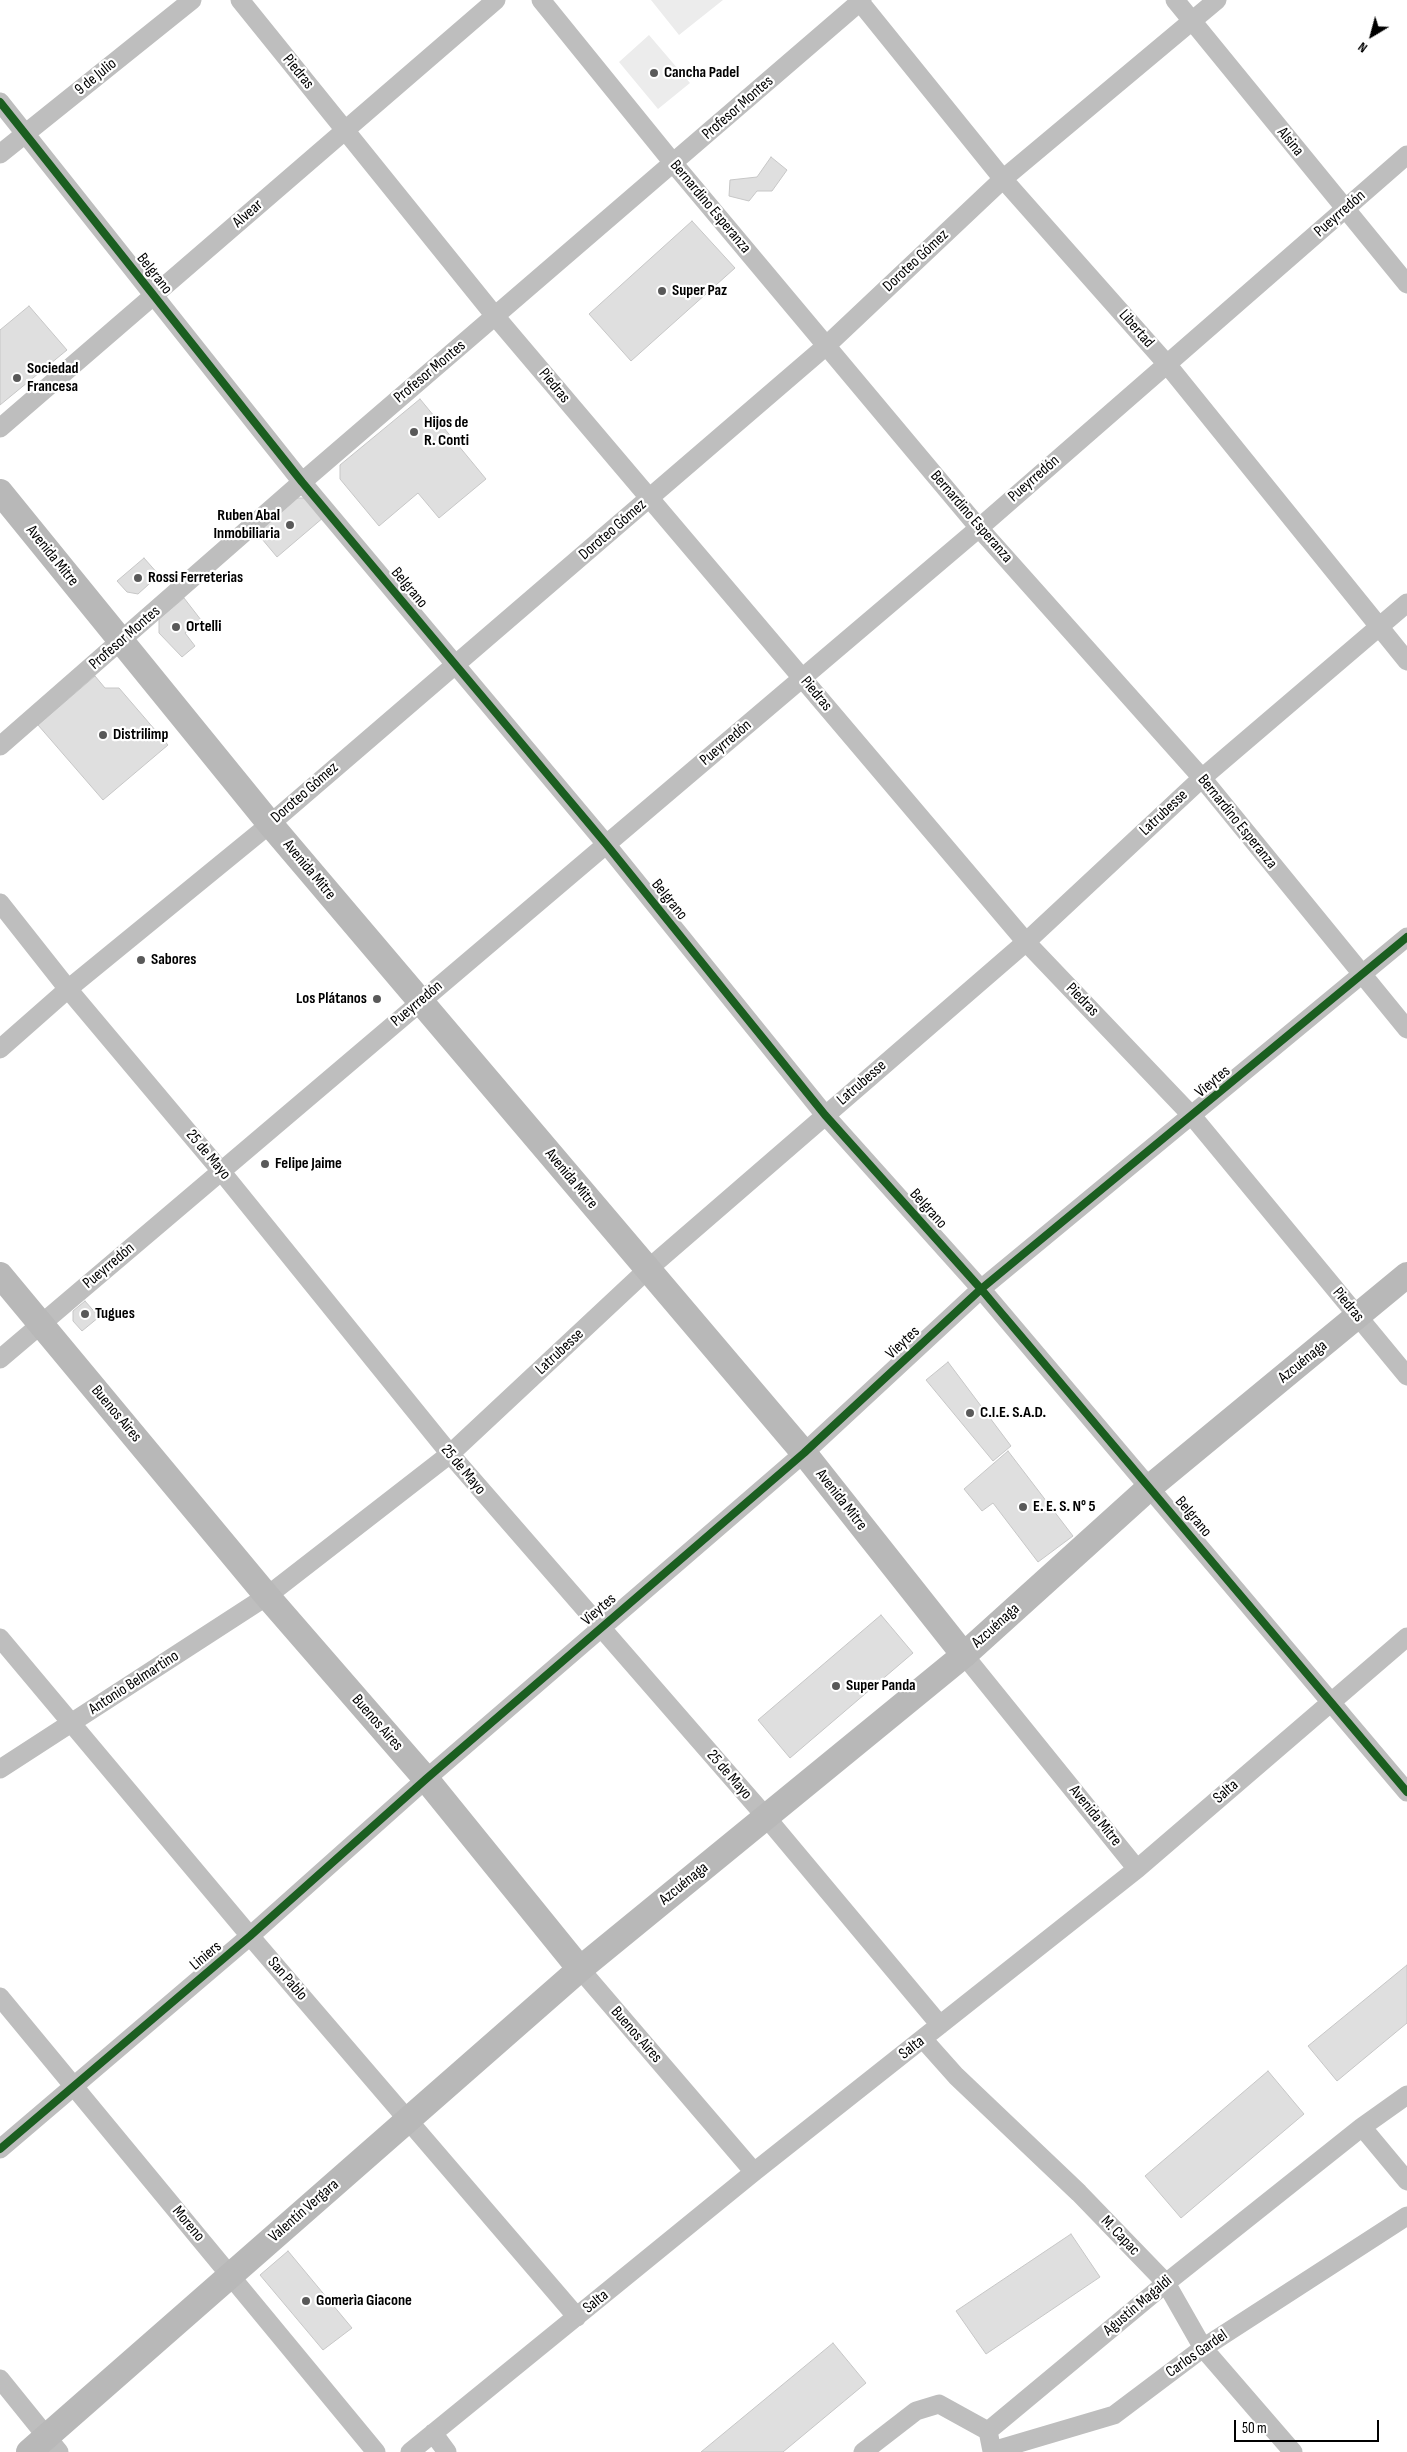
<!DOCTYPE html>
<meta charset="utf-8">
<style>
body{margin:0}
#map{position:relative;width:1407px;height:2452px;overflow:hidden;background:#fff;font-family:"Sofia Sans Condensed",sans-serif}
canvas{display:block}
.north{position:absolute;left:1347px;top:10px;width:50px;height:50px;-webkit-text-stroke:4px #fff;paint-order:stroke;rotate:217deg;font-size:14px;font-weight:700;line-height:20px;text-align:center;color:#000}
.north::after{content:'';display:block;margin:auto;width:18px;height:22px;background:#000;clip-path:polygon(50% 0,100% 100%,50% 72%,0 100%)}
.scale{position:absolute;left:1234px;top:2420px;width:145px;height:22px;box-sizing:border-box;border:2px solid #000;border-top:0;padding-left:6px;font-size:15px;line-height:18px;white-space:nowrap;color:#000;-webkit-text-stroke:4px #fff;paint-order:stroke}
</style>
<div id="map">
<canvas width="1407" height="2452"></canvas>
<div class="north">N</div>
<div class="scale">50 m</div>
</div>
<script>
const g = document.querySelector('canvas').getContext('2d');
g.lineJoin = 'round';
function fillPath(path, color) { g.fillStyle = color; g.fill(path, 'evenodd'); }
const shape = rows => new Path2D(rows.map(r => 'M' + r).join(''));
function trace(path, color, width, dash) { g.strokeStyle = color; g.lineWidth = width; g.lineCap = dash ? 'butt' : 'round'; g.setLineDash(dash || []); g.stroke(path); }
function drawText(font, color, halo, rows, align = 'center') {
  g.font = font + ' "Sofia Sans Condensed",sans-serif'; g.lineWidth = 4.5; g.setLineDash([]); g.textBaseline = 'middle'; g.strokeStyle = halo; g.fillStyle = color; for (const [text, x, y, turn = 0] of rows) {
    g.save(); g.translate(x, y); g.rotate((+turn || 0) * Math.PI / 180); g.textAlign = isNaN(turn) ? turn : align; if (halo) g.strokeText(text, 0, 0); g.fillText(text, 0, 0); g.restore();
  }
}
fillPath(shape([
 [651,0,723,0,679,35],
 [649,35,690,83,658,109,619,62]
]), '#ececec');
const building = shape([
 [771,157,787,170,772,191,757,191,749,201,729,196,730,180,757,177,771,157],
 [692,221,735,268,631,361,589,314,692,221],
 [29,306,67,350,0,405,0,330,29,306],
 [420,399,486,479,439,518,418,493,379,526,340,479,340,465,420,399],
 [297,498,307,498,324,517,277,557,257,533,297,498],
 [144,558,159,575,138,594,127,592,117,581,144,558],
 [184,598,201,620,185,633,195,646,182,657,159,633,159,619,184,598],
 [95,676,105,688,119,688,168,745,103,800,38,725,95,676],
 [85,1301,99,1317,82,1331,73,1321,73,1311,85,1301],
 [948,1362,1011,1446,993,1461,926,1380,948,1362],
 [1008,1451,1073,1536,1038,1562,993,1503,982,1511,964,1489,1008,1451],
 [881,1615,913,1653,790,1758,758,1720,881,1615],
 [1407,1965,1407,2023,1337,2081,1308,2046,1407,1965],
 [1268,2071,1304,2114,1181,2218,1145,2176,1268,2071],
 [1071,2234,1100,2277,986,2354,956,2311,1071,2234],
 [288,2251,352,2328,323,2350,260,2275,288,2251],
 [833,2343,866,2383,783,2452,701,2452,833,2343]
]);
fillPath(building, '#dfdfdf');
trace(building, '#c7c7c7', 1);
trace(shape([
 [240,0,495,316,1026,942,1193,1117,1407,1376],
 [541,0,674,164,979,528,1202,778,1407,1029],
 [1175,0,1407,284],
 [860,2,1003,179,1166,363,1407,661],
 [0,102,302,482,606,844,825,1115,981,1289,1407,1792],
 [0,154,192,0],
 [0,428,496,0],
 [0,746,302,482,862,0],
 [0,903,68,989,221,1171,450,1454,766,1817,940,2025],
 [0,1049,68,989,270,824,826,346,1003,179,1217,0],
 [0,1359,979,528,1407,155],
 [0,1638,250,1936,577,2317],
 [964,1655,1137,1869],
 [0,1769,267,1596,450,1454,648,1269,1026,942,1202,778,1407,603],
 [580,1969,754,2172],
 [0,1997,376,2452],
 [923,2039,956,2076,1079,2193,1166,2283,1203,2348,1293,2452],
 [1362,2127,1407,2181],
 [0,2149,250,1936,426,1779,804,1453,981,1289,1407,937],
 [0,2379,59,2452],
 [988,2431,992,2451,1114,2415,1203,2348,1407,2216],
 [433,2433,447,2452],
 [410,2452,754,2172,1137,1869,1407,1637],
 [863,2452,916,2411,939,2404,988,2431,1166,2283,1362,2127,1407,2095]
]), '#bebebe', 19);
trace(shape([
 [0,492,270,824,804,1453,964,1655],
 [0,1275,267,1596,426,1779,580,1969],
 [29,2452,580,1969,964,1655,1150,1487,1407,1275]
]), '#b8b8b8', 26);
trace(shape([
 [0,102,302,482,606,844,825,1115,981,1289,1407,1792],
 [0,2149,250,1936,426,1779,804,1453,981,1289,1407,937]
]), '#1b5e20', 8);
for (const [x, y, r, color] of [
 [654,73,5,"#595959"],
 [662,291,5,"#595959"],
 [17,378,5,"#595959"],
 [414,432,5,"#595959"],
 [290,525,5,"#595959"],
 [138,578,5,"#595959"],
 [176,627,5,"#595959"],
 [103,735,5,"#595959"],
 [141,960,5,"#595959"],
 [377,999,5,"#595959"],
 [265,1164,5,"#595959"],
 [85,1314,5,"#595959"],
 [970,1413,5,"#595959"],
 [1023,1507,5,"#595959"],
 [836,1686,5,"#595959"],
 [306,2301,5,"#595959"]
]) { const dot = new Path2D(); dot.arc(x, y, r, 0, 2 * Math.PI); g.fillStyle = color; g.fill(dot); trace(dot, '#fff', 2); }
drawText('16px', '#000', '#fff', [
 ["Piedras",298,72,51],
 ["9 de Julio",96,77,-39],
 ["Profesor Montes",738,108,-41],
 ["Alsina",1290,142,51],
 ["Bernardino Esperanza",710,207,50],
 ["Alvear",248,214,-41],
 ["Pueyrredón",1340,214,-41],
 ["Doroteo Gómez",916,261,-43],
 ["Belgrano",154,274,52],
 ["Libertad",1136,329,49],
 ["Profesor Montes",430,372,-40],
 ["Piedras",554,386,50],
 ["Pueyrredón",1034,479,-41],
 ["Bernardino Esperanza",971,517,49],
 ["Doroteo Gómez",613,530,-41],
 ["Avenida Mitre",52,556,51],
 ["Belgrano",409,588,50],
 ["Profesor Montes",125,638,-41],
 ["Piedras",816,694,50],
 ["Pueyrredón",726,743,-40],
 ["Doroteo Gómez",305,793,-41],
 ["Latrubesse",1164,813,-43],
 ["Bernardino Esperanza",1237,822,51],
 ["Avenida Mitre",309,870,50],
 ["Belgrano",669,900,51],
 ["Piedras",1082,1000,46],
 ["Pueyrredón",417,1004,-40],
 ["Vieytes",1213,1082,-40],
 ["Latrubesse",862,1083,-41],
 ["25 de Mayo",208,1155,50],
 ["Avenida Mitre",571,1179,50],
 ["Belgrano",928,1209,48],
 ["Pueyrredón",109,1266,-40],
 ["Piedras",1348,1305,50],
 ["Vieytes",903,1343,-43],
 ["Latrubesse",560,1352,-43],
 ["Azcuénaga",1303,1362,-39],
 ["Buenos Aires",116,1414,50],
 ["25 de Mayo",463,1470,50],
 ["Avenida Mitre",841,1500,52],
 ["Belgrano",1193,1517,50],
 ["Vieytes",599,1610,-41],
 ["Azcuénaga",996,1626,-42],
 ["Antonio Belmartino",134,1683,-33],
 ["Buenos Aires",377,1723,49],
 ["25 de Mayo",729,1775,49],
 ["Salta",1226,1792,-41],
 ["Avenida Mitre",1095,1816,51],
 ["Azcuénaga",684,1884,-39],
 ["Liniers",206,1956,-40],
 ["San Pablo",287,1979,49],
 ["Buenos Aires",636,2035,49],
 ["Salta",912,2048,-38],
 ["Valentín Vergara",304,2211,-41],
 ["Moreno",188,2224,50],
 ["M. Capac",1120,2236,46],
 ["Salta",596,2302,-39],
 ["Agustín Magaldi",1138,2306,-40],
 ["Carlos Gardel",1197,2354,-35]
]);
drawText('bold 16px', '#000', '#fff', [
 ["Cancha Padel",664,73],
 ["Super Paz",672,291],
 ["Sociedad",27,369],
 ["Francesa",27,387],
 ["Hijos de",424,423],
 ["R. Conti",424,441],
 ["Ruben Abal",280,516,"right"],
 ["Inmobiliaria",280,534,"right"],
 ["Rossi Ferreterias",148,578],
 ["Ortelli",186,627],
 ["Distrilimp",113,735],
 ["Sabores",151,960],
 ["Los Plátanos",367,999,"right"],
 ["Felipe Jaime",275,1164],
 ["Tugues",95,1314],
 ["C.I.E. S.A.D.",980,1413],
 ["E. E. S. N° 5",1033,1507],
 ["Super Panda",846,1686],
 ["Gomerìa Giacone",316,2301]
], 'left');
</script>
